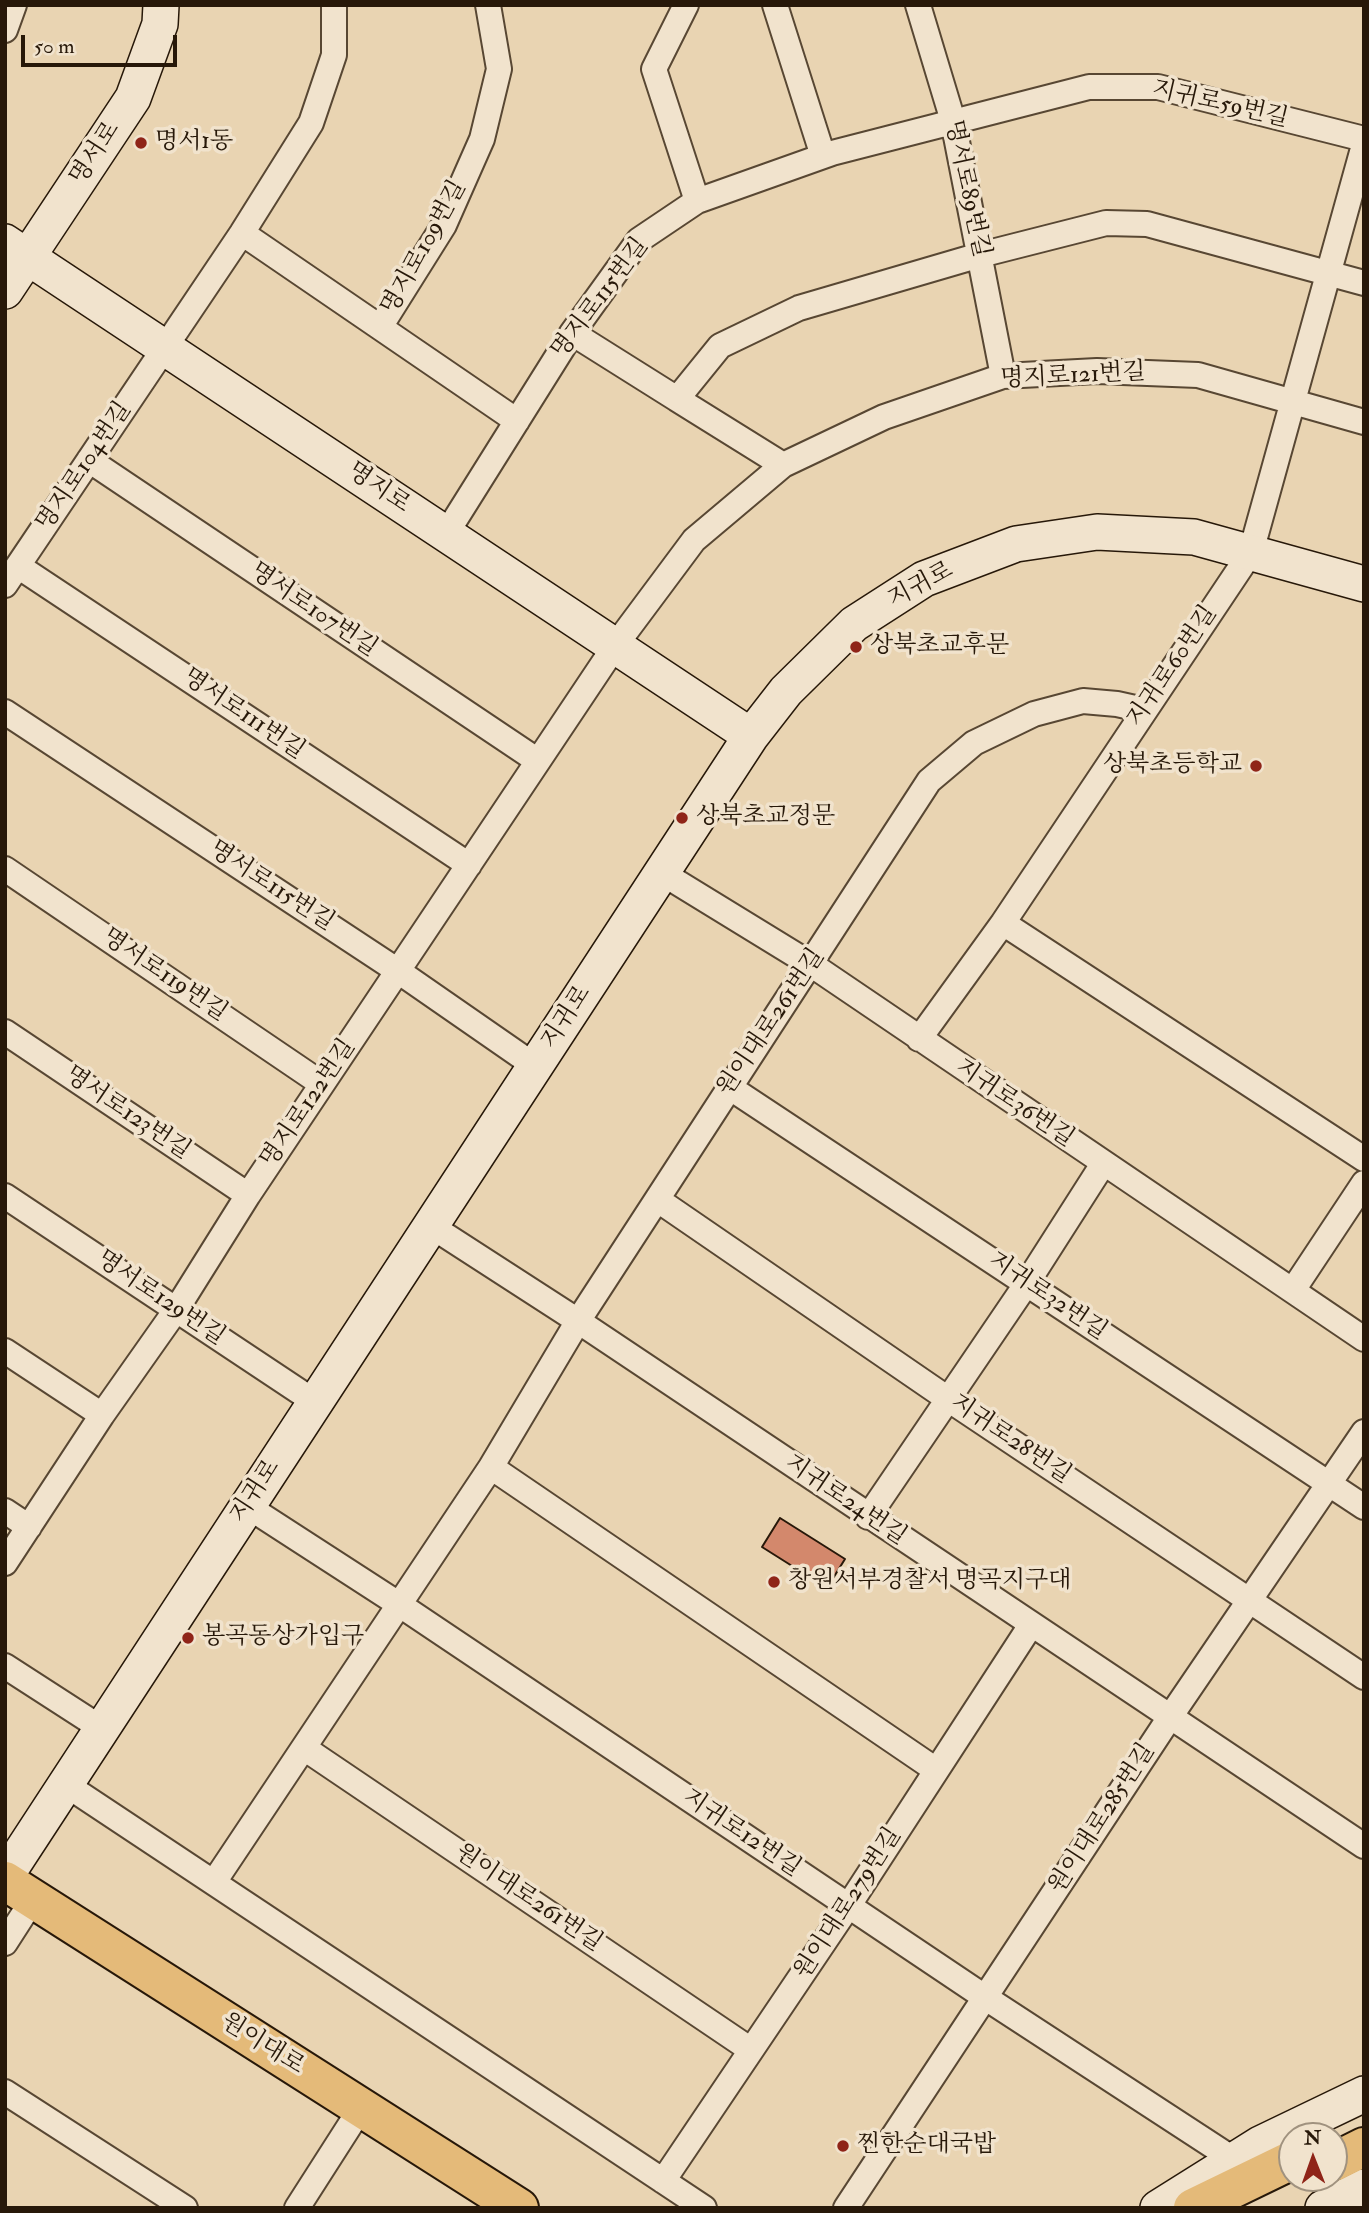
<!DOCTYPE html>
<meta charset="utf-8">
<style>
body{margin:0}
#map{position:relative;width:1369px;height:2213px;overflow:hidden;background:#e9d4b2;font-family:"IM FELL Double Pica",serif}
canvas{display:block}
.frame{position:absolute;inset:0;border:7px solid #271809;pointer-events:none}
.north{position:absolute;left:1278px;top:2122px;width:70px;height:70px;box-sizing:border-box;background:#f1e3cd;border:2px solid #a0927f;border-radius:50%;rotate:359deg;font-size:19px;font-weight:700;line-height:28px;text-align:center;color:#271809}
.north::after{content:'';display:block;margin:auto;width:24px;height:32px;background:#8f2418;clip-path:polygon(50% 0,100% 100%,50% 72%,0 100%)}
.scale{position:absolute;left:21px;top:35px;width:156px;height:32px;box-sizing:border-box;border:4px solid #271809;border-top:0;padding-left:9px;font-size:21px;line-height:24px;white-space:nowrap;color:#271809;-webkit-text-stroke:5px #f1e3cd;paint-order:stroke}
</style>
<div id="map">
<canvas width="1369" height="2213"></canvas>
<div class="frame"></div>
<div class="north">N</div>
<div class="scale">50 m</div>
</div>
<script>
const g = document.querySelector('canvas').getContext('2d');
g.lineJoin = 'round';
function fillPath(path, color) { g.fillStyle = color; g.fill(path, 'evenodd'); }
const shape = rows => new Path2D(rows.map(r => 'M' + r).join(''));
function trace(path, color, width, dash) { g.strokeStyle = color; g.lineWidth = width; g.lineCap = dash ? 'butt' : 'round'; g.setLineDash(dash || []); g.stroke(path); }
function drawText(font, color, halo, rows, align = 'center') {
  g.font = font + ' "IM FELL Double Pica","Noto Serif KR",serif'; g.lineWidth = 7; g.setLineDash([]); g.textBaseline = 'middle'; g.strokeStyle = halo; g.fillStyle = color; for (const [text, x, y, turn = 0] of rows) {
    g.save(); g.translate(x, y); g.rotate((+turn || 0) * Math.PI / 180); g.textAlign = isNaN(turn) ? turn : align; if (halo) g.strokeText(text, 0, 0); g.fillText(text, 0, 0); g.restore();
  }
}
const building = shape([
 [780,1518,845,1559,827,1588,762,1547,780,1518]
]);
fillPath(building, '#d3886c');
trace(building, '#271809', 2);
const street = shape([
 [686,5,654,69,697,201],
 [775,5,823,156],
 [918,5,953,121,1003,376],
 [5,30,14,5],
 [242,233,517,421],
 [380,327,444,225,482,139,499,69,488,5],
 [572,333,677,399],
 [89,460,538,761],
 [783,465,677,399,720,346,799,308,980,255,1106,223,1147,224,1364,283],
 [446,534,572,333,639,240,697,201,832,153,1089,87,1158,87,1364,139],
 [18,566,469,865],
 [5,585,242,233,311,123,334,55,334,5],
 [5,712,398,971,535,1066],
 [5,869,322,1084],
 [662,873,812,965,1364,1339],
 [1003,923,1364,1159],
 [5,1032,248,1195],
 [919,1039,1003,923,1251,552,1364,145],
 [729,1087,1364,1507],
 [5,1196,315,1402],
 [658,1200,948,1399,1364,1677],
 [431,1226,578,1321,1364,1846],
 [1293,1290,1364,1183],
 [5,1351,102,1415],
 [491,1467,936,1770],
 [247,1506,400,1605,986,1998,1236,2161],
 [5,1511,29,1527],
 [868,1517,1027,1283,1103,1164],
 [5,1563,102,1415,176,1310,248,1195,615,646,694,540,783,465,884,417,1003,376,1097,371,1198,375,1364,422],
 [5,1666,101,1728],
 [304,1748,751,2050],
 [65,1784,704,2208],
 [214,1882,491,1467,578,1321,929,781,974,743,1034,714,1083,701,1117,704,1144,710],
 [5,1943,34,1898],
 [5,2092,185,2208],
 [663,2181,849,1905,1031,1625],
 [297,2208,361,2108],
 [846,2208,1170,1717,1364,1432]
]);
const secondary = shape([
 [5,242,751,736],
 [5,291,133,98,160,24,161,5],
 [5,1877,751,736,786,691,854,624,924,579,1016,544,1097,532,1194,537,1364,584],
 [1158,2208,1260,2144,1364,2094],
 [1323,2208,1364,2187]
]);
const primary = shape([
 [5,1881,519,2208],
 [1334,2162,1364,2147],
 [1193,2208,1292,2160]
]);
trace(street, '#584733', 28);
trace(secondary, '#271809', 38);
trace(primary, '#271809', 42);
trace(street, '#f1e3cd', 24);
trace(secondary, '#f1e3cd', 35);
trace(primary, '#e4ba79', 38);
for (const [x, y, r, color] of [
 [141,143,7,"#8f2418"],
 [856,647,7,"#8f2418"],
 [1256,766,7,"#8f2418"],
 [682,818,7,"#8f2418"],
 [774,1582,7,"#8f2418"],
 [188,1638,7,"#8f2418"],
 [843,2146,7,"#8f2418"]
]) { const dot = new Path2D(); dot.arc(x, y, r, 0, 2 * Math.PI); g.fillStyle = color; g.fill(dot); trace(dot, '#f1e3cd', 2.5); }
drawText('24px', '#271809', '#f1e3cd', [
 ["지귀로59번길",1220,105,13],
 ["명서로",96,154,-57],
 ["명서로89번길",966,189,78],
 ["명지로109번길",425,248,-61],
 ["명지로115번길",601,299,-53],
 ["명지로121번길",1073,377,-3],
 ["명지로104번길",85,467,-56],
 ["명지로",378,489,34],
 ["지귀로",921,586,-28],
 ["명서로107번길",313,611,34],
 ["지귀로60번길",1173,667,-56],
 ["명서로111번길",243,715,34],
 ["명서로115번길",271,887,33],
 ["명서로119번길",164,976,34],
 ["지귀로",567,1018,-57],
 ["원이대로261번길",772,1023,-56],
 ["명지로122번길",309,1104,-56],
 ["지귀로36번길",1014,1104,34],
 ["명서로123번길",127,1114,34],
 ["지귀로32번길",1047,1297,34],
 ["명서로129번길",160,1299,34],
 ["지귀로28번길",1010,1440,34],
 ["지귀로",256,1492,-57],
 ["지귀로24번길",845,1501,34],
 ["원이대로285번길",1103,1819,-57],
 ["지귀로12번길",741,1834,34],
 ["원이대로261번길",528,1899,34],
 ["원이대로279번길",849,1904,-57],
 ["원이대로",262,2045,32]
]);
drawText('24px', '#271809', '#f1e3cd', [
 ["명서1동",155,143],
 ["상북초교후문",870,647],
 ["상북초등학교",1242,766,"right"],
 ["상북초교정문",696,818],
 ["창원서부경찰서 명곡지구대",788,1582],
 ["봉곡동상가입구",202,1638],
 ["찐한순대국밥",857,2146]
], 'left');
</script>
